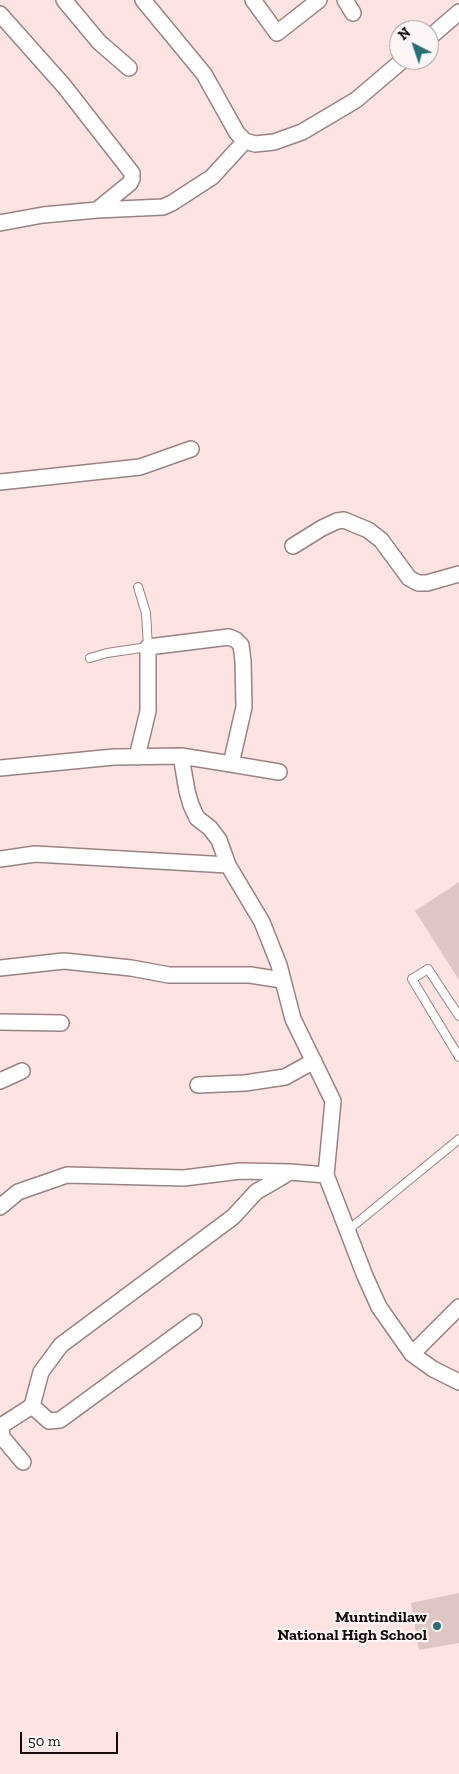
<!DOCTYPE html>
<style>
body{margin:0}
#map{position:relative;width:459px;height:1774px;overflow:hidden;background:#fde4e3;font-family:"Zilla Slab",serif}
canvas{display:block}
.north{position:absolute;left:389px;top:20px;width:50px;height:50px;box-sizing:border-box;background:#fcf7f6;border:1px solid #9f9998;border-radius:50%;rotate:319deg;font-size:14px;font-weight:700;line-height:20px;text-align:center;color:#130c0b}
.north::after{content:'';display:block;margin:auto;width:18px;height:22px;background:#277176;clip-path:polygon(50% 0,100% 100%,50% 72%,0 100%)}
.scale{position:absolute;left:20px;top:1732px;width:98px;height:22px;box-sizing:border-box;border:2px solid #130c0b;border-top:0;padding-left:6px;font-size:15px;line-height:18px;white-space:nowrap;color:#130c0b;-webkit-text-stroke:4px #fcf7f6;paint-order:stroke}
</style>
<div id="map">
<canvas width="459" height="1774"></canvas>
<div class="north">N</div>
<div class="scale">50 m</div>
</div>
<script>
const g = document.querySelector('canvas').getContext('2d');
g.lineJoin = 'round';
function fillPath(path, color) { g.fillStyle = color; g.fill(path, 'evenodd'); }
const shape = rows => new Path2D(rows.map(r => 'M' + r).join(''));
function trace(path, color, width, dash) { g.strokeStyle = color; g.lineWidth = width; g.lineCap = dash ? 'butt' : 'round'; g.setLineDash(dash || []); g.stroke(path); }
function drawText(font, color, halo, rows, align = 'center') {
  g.font = font + ' "Zilla Slab",serif'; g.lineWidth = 4.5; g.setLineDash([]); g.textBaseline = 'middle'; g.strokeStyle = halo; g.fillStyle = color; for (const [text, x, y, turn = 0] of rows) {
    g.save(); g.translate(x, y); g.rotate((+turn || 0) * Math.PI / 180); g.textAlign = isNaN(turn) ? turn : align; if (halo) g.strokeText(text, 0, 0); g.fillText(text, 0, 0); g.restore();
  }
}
fillPath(shape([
 [459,882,459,980,415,911],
 [459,1593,459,1643,419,1650,411,1603]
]), '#dec6c5');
const lane = shape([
 [90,658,107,653,148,647,146,613,138,587],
 [459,1016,428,969,412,979,459,1057],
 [347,1231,459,1139]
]);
const street = shape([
 [64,0,99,42,129,68],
 [143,0,204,74,237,133,245,141,255,144,274,142,302,132,356,100,403,60],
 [253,0,277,33,319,0],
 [345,0,353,13],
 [0,14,64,86,132,173,132,179,130,183,97,210],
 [429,38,459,12],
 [0,223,43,215,97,210,163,207,172,203,212,177,245,141],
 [0,482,140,467,191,449],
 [293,546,322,528,337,521,344,520,368,530,381,540,409,578,418,583,427,583,459,574],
 [181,756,187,791,191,805,197,818,210,828,219,840,228,865],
 [231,764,279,772],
 [0,768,114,757,181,756,231,764,244,707,243,661,241,645,236,640,229,637,148,647,148,711,137,757],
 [0,859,35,854,228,865,262,922,279,965,293,1019,333,1101,326,1175],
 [0,968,64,961,131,968,169,975,250,975,282,980],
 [0,1022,61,1023],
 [0,1081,22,1071],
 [198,1085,245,1083,285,1077,314,1061],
 [0,1207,18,1192,67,1175,184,1178,240,1171,290,1172,326,1175,365,1276,379,1307,412,1354,433,1369,459,1382],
 [412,1354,459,1307],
 [32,1406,49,1421,60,1420,194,1322],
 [23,1462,2,1437,1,1428,4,1424,32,1406,41,1372,61,1345,233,1217,256,1192,290,1172]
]);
trace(lane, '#998382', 10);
trace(street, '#998382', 18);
trace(lane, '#fff', 8);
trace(street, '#fff', 15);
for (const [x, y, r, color] of [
 [437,1626,5,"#277176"]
]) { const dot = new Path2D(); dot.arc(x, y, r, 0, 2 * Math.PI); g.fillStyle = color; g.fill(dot); trace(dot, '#fcf7f6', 2); }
drawText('bold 16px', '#130c0b', '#fcf7f6', [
 ["Muntindilaw",427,1617],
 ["National High School",427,1635]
], 'right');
</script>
